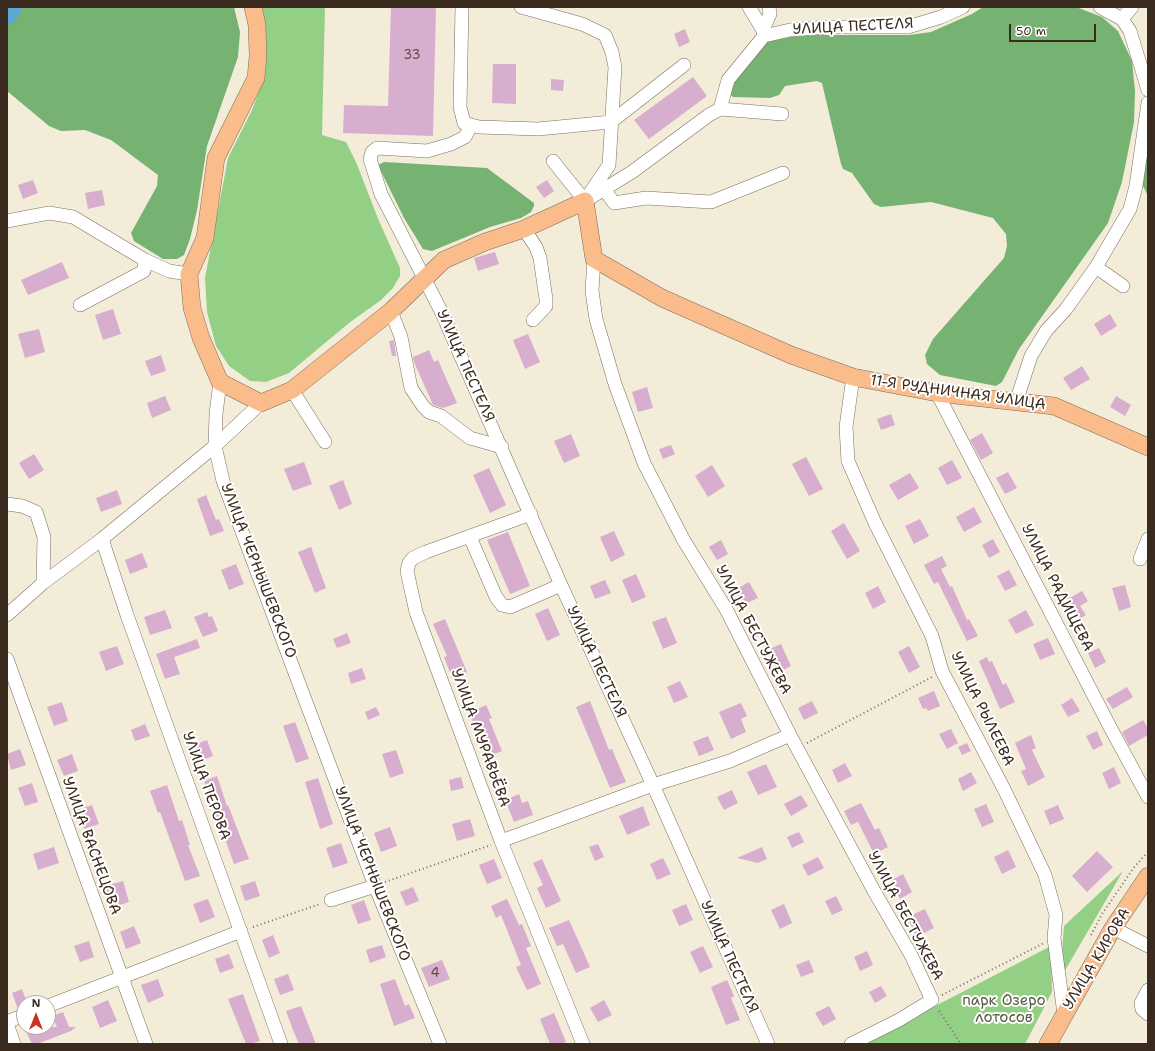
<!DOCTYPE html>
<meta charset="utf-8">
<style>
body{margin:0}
#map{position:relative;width:1155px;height:1051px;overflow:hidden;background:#f3ecd8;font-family:"Shantell Sans",sans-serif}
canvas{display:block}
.frame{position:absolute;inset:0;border:8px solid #3b2a1e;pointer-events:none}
.north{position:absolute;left:16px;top:995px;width:40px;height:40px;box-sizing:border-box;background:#fff;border:1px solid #b1aaa5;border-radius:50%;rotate:0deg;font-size:11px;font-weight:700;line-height:16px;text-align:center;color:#3b2a1e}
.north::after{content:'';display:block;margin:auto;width:14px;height:18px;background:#c8321e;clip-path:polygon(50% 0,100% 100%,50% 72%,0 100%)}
.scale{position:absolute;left:1009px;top:24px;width:87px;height:18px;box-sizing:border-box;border:2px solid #3b2a1e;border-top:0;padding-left:5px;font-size:12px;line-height:14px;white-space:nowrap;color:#3b2a1e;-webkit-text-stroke:3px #fff;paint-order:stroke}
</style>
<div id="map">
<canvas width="1155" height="1051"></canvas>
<div class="frame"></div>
<div class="north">N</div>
<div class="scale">50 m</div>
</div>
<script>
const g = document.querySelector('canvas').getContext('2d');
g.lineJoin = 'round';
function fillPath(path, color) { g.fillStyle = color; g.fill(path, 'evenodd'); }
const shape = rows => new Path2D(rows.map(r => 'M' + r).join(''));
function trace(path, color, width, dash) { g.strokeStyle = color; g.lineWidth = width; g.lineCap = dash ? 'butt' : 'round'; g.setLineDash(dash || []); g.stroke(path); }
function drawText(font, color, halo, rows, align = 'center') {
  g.font = font + ' "Shantell Sans",sans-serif'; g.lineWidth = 4; g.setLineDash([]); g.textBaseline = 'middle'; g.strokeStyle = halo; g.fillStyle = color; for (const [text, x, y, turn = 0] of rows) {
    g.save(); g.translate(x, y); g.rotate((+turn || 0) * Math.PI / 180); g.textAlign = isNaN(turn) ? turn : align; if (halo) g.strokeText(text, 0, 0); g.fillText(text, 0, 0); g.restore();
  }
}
fillPath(shape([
 [261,7,325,7,322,135,346,142,356,162,379,221,400,268,400,276,393,288,381,300,349,323,289,373,266,382,250,381,229,366,216,346,207,312,205,278,228,158,252,110,263,81],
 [1123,871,1060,979,1064,926],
 [1051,946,1052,992,1025,1044,862,1044]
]), '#93d085');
fillPath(shape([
 [7,7,234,7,240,32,238,57,207,146,197,210,190,239,184,255,177,259,163,259,134,241,131,233,157,186,158,175,111,140,85,130,61,131,49,126,7,91],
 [983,7,1076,7,1102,17,1118,31,1132,61,1135,91,1134,122,1122,182,1108,223,1019,349,1002,382,996,386,940,375,927,364,925,355,933,339,1004,258,1007,246,1006,234,993,218,931,202,881,207,874,204,852,173,843,169,841,164,822,83,817,81,785,86,779,95,770,98,733,97,727,91,762,43,790,37,816,35,910,35,931,32,972,14],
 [1148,131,1148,196,1143,186,1142,172],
 [384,162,487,168,534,203,534,206,531,212,521,218,490,227,432,251,423,249,404,218,378,165]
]), '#76b272');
trace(shape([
 [7,14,11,7]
]), '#5da7d5', 21);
fillPath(shape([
 [391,7,436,7,433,136,343,133,344,105,388,106],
 [685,29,690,42,679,47,674,34],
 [493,64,516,64,516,104,492,103],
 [693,77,707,96,649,139,634,120],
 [551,79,564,80,563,91,551,90],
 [33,180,38,193,23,199,18,185],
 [547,180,554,191,544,198,536,187],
 [102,190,105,205,88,209,85,193],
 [495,252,499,264,478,271,474,258],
 [62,262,69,278,28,295,21,280],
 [113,309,121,334,103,340,95,315],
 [1110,314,1117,326,1101,336,1094,324],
 [39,329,45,352,25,358,18,334],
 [528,334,540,362,525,369,513,340],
 [394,340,396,356,392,356,389,341],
 [429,350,434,362,438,360,457,403,443,408,433,405,414,362,413,357],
 [161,355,166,371,151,376,145,361],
 [1082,366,1090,379,1071,390,1063,378],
 [647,387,653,408,638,412,632,392],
 [165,396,171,410,152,418,147,403],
 [1116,396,1131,405,1125,416,1110,407],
 [891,414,895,425,881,430,877,419],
 [982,433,993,453,981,460,970,440],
 [571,434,580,456,564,463,554,441],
 [671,445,675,454,663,459,659,449],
 [34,454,44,470,29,479,19,463],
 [806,457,823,489,809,496,792,464],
 [952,460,962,478,947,485,938,468],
 [304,462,312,484,293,491,284,469],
 [712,465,725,486,708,497,695,476],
 [489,468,506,505,490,513,473,475],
 [1008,472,1017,488,1005,494,996,478],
 [910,473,919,488,898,500,889,485],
 [343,480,352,504,339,510,329,486],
 [117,490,122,504,101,512,96,498],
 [206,495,216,520,219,519,224,531,210,536,197,499],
 [974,507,982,522,964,532,956,517],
 [920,519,929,536,914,544,905,526],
 [844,523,860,551,847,559,831,531],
 [614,531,625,555,611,562,600,537],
 [508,532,530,586,510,594,487,540],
 [993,539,1000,552,989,558,982,545],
 [721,540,728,554,717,560,709,547],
 [311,547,326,588,315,593,298,552],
 [142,553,148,567,130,574,125,560],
 [942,556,947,566,941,569,950,587,952,586,967,620,969,619,978,636,967,641,938,582,934,584,924,565],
 [236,564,244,584,229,590,221,570],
 [1009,570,1017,585,1005,591,997,576],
 [636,574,646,597,632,603,622,580],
 [605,580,611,593,595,599,590,586],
 [749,582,758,598,743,605,735,590],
 [1125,585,1131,607,1119,611,1112,588],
 [878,586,886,602,873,609,865,593],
 [1082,591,1088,601,1080,606,1086,615,1073,623,1061,603],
 [548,608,560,635,547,641,535,614],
 [165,610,172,628,150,635,144,617],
 [1026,610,1034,625,1016,634,1008,620],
 [207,612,209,617,212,616,218,631,203,637,194,617],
 [666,617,677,643,663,649,652,622],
 [445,619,467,672,452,678,444,657,447,656,433,624],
 [347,633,351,643,337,648,333,639],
 [1048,638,1055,654,1040,660,1033,644],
 [197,639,200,648,174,657,180,674,165,679,156,654],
 [781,644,791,666,778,673,767,650],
 [117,646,124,664,106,671,99,652],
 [909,646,920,667,909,673,898,652],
 [1099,648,1106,662,1095,668,1088,653],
 [987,657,989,662,992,661,1003,685,1006,683,1015,702,1000,709,979,661],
 [362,668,366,679,351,684,348,673],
 [680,681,688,697,674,703,667,687],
 [1127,687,1133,697,1113,709,1106,699],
 [934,691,940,706,928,711,926,708,923,709,918,698],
 [1072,698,1080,711,1068,717,1061,705],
 [590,701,609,750,612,749,626,782,610,788,576,707],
 [812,701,818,713,804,720,798,708],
 [62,702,68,721,54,726,47,707],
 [741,703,747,716,741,719,746,732,731,739,719,712],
 [486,705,492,718,489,719,502,751,486,757,479,740,481,740,469,713],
 [376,707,380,715,368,720,365,712],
 [1143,720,1148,728,1148,735,1129,746,1122,732],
 [295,722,309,759,296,763,283,726],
 [145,724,150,736,135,741,131,730],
 [951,729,958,743,947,749,939,734],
 [1097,731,1103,745,1093,750,1086,736],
 [1031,735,1036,748,1032,750,1045,777,1028,786,1021,771,1026,769,1015,743],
 [708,736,714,750,699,756,693,742],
 [207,740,213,756,197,762,191,746],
 [967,743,971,751,962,755,958,747],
 [20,749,26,765,11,770,7,754],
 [396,750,404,773,390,778,382,754],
 [72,754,78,771,64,776,57,760],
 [845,763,852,776,838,783,832,770],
 [766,764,777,787,758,795,747,772],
 [1114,767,1121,783,1109,789,1102,773],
 [971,772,977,783,963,791,958,779],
 [217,776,227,806,228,805,249,859,234,864,204,781],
 [461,777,464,788,451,791,449,780],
 [318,778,333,824,320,829,305,782],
 [32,783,38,802,25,806,18,788],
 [167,785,179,821,182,820,190,845,188,845,200,876,185,881,160,812,158,813,150,791],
 [732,790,738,803,724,810,717,797],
 [519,794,522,803,528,801,533,815,514,822,505,800],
 [801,795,808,806,791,816,784,804],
 [861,803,875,830,879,828,888,847,874,854,858,822,851,825,844,811],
 [986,804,994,822,982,827,974,809],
 [92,805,99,824,84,829,77,810],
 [1058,805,1064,819,1050,825,1044,811],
 [643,806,650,825,627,835,619,816],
 [470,819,475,836,457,841,452,824],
 [390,827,397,846,381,852,374,833],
 [799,832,804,842,792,848,787,837],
 [341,843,348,863,333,868,326,848],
 [598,844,604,857,595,861,589,847],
 [54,847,59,863,38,870,33,854],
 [762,847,767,859,758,863,737,858],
 [1008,850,1016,867,1002,874,994,857],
 [1097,851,1113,867,1087,892,1072,876],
 [818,857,824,868,808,876,802,865],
 [663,858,671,874,657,880,650,864],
 [494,859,502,878,487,884,479,865],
 [542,859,561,901,546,908,537,888,543,885,533,863],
 [903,874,912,892,900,899,890,881],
 [123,881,129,902,111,908,105,886],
 [255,881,260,896,245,901,240,886],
 [413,887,419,901,406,906,400,892],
 [836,896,843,910,832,915,825,901],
 [208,899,215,917,200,923,193,904],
 [507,899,519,925,522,924,531,946,526,948,541,984,527,990,516,967,521,965,501,915,496,918,491,906],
 [364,900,371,920,358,924,351,905],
 [686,904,693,920,679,926,672,910],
 [784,904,792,923,780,929,771,910],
 [925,909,934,928,916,937,907,917],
 [569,920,590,967,576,973,563,944,557,946,549,928],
 [134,926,141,943,126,949,120,932],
 [273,935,280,953,269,958,262,940],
 [89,941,94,957,80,962,74,946],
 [382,945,386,957,370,963,366,950],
 [703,946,713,967,700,973,690,952],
 [867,951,873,965,860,971,854,957],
 [229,954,234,968,220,973,215,959],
 [442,960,450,979,429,987,421,968],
 [809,960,814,972,801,977,796,965],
 [288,974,294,990,280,995,274,979],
 [158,979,164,996,148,1003,141,985],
 [395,979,405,1006,409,1004,415,1018,394,1026,380,984],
 [727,980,734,996,731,998,740,1020,726,1025,711,987],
 [881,986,887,996,875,1003,869,992],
 [22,989,27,1003,24,1003,24,1007,18,1009,12,993],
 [243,994,260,1041,250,1044,246,1044,228,999],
 [108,1000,117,1021,100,1028,92,1007],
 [604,1000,612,1015,598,1022,590,1008],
 [301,1006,316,1044,299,1044,293,1030,286,1011],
 [829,1006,836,1019,823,1026,815,1013],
 [63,1012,69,1027,76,1027,71,1031,37,1044,32,1044,24,1027,57,1027,52,1016],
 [554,1013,566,1042,560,1044,550,1044,540,1019]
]), '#d8aecf');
const minor = shape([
 [462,7,460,107,464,123,471,125,479,127,538,129,611,122,684,65],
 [521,7,582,24,605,35,612,52,615,67,609,165,588,196],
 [749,7,763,30],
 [1100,7,1122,19,1130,31,1148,90],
 [1122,19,1132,7],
 [764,36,763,30,770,14,769,7],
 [720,109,782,114],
 [471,125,465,137,451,144,427,151,377,148,372,152,370,159,381,194,441,311,561,585,653,785,768,1044],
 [553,161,585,201],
 [604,189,614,203,646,198,711,202,783,173],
 [585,201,632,172,709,115,720,109,728,80,764,36,790,30,827,27,908,27,941,17,963,7],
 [7,221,49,213,73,217,145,260,169,271,189,274],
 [524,229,536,247,540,258,546,299,546,306,533,320],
 [594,259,592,291,596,319,615,384,644,463,683,539,726,609,790,735,874,891,911,955,932,1000,899,1020,851,1044],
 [1096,267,1123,286],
 [80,305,144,271,145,260],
 [391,311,401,337,411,388,423,406,429,412,441,416,470,438,502,447],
 [853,377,846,427,848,461,875,523,932,636,942,671,1005,791,1045,875,1056,915,1054,938,1064,1014],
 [220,382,216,414,215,446,223,481,375,886,440,1044],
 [292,390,325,442],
 [937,393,1110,727,1148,797],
 [1016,402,1031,356,1046,331,1066,309,1096,267,1130,209,1136,186,1148,103],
 [7,504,22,506,36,512,44,537,43,583],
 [531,514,426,552,413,558,409,563,407,571,416,612,501,841,583,1044],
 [470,537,496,597,502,605,510,607,561,585],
 [102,539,127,615,281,1044],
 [1140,559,1148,539],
 [7,615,43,583,102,539,215,446,261,403],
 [7,659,146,1044],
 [501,841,653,785,730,761,790,735],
 [331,900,375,886],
 [1113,928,1148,946],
 [1148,990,1141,1003,1142,1009,1148,1014],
 [48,1006,241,931],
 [7,1022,24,1015],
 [7,1024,14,1044]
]);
const major = shape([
 [253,7,257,25,258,56,256,78,216,158,205,238,189,274,192,308,201,338,220,382,261,403,292,390,391,311,444,260,485,242,524,229,585,201,594,259,662,298,791,355,853,377,937,393,1054,406,1148,447],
 [1048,1044,1113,928,1148,876]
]);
trace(minor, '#7b6e5f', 14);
trace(major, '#7b6e5f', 18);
trace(shape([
 [807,743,932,677],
 [385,882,491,845],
 [253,927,320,904],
 [1091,935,1102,914,1135,866,1148,852],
 [942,995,1044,943],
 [939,1011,961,1044]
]), '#7b6e5f', 2, [1, 3]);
trace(minor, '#fff', 13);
trace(major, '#f9bc8a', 17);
drawText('13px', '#624b4a', null, [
 ["33",412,56],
 ["4",435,974]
]);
drawText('15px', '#3b2a1e', '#fff', [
 ["УЛИЦА ПЕСТЕЛЯ",853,27,-3],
 ["УЛИЦА ПЕСТЕЛЯ",465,366,66],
 ["11-Я РУДНИЧНАЯ УЛИЦА",958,393,8],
 ["УЛИЦА ЧЕРНЫШЕВСКОГО",258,571,69],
 ["УЛИЦА РАДИЩЕВА",1057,588,63],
 ["УЛИЦА БЕСТУЖЕВА",753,630,62],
 ["УЛИЦА ПЕСТЕЛЯ",596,662,65],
 ["УЛИЦА РЫЛЕЕВА",982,709,64],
 ["УЛИЦА МУРАВЬЁВА",480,738,70],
 ["УЛИЦА ПЕРОВА",206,786,70],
 ["УЛИЦА ВАСНЕЦОВА",91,846,70],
 ["УЛИЦА ЧЕРНЫШЕВСКОГО",372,874,69],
 ["УЛИЦА БЕСТУЖЕВА",905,916,62],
 ["УЛИЦА ПЕСТЕЛЯ",729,957,66],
 ["УЛИЦА КИРОВА",1097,959,-59]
]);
drawText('15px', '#555c3d', '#fff', [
 ["парк Озеро",1004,1001],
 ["лотосов",1004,1018]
]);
</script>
